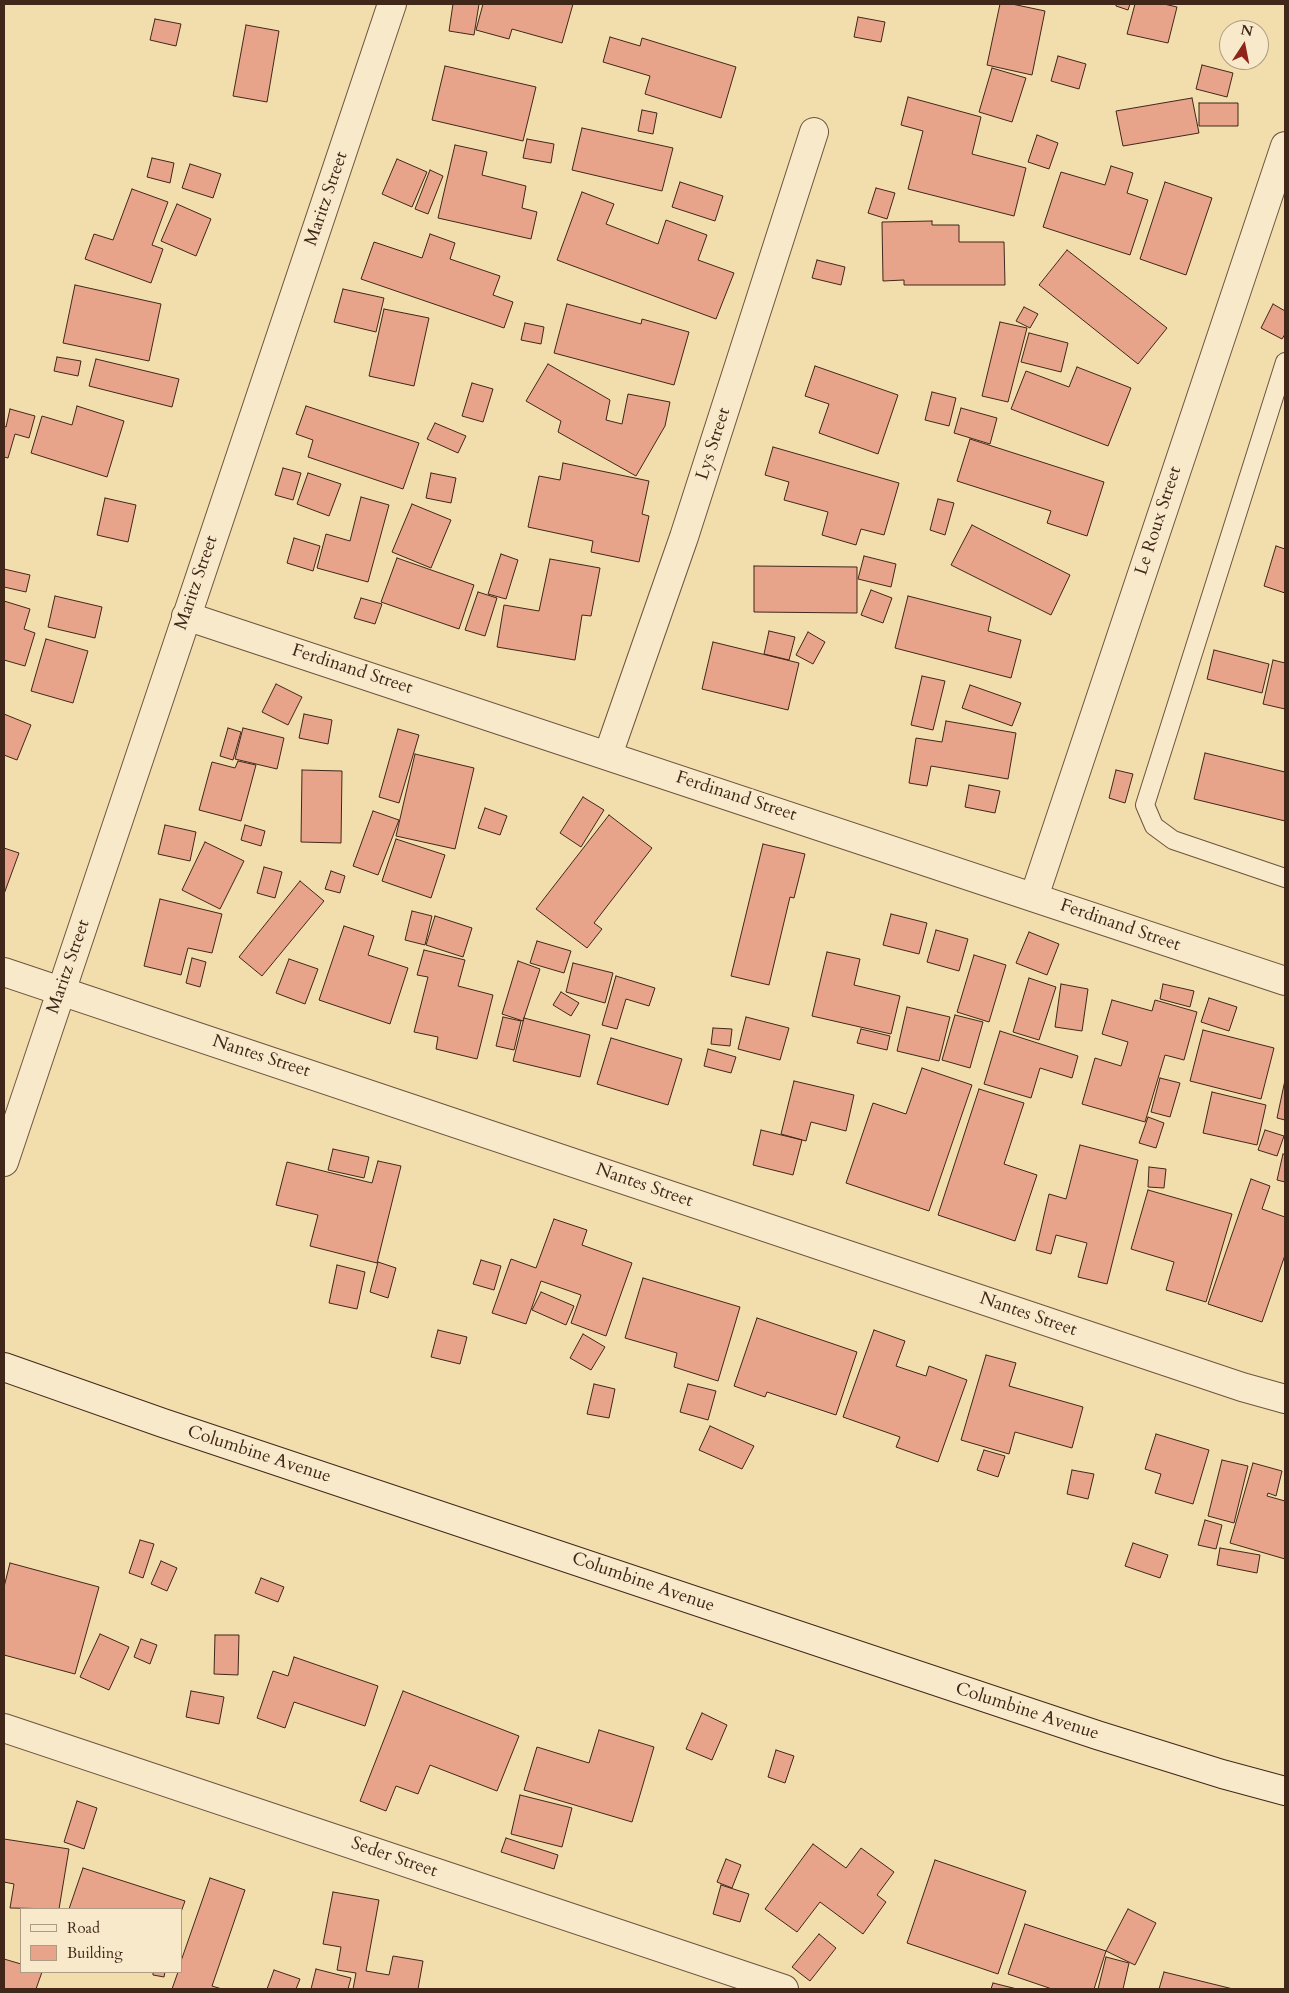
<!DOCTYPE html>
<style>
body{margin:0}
#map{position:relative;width:1289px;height:1993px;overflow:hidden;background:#f2ddad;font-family:Cardo,serif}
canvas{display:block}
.frame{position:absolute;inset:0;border:5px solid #412719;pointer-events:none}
.legend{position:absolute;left:20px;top:1908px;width:162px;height:65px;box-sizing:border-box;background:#f7e9ca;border:1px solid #ae9b83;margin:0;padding:6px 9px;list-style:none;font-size:15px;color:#412719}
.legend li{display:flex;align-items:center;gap:10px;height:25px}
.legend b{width:25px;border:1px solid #ae9b83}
.north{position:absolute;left:1219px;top:20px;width:50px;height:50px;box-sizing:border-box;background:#f7e9ca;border:1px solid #ae9b83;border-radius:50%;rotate:11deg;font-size:14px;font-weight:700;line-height:20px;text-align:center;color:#412719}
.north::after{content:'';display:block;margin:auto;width:18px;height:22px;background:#8f2418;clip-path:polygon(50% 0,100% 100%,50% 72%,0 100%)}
</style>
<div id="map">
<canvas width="1289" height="1993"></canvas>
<div class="frame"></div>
<ul class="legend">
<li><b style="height:6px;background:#f7e9ca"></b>Road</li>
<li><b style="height:14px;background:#e8a38b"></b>Building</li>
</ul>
<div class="north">N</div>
</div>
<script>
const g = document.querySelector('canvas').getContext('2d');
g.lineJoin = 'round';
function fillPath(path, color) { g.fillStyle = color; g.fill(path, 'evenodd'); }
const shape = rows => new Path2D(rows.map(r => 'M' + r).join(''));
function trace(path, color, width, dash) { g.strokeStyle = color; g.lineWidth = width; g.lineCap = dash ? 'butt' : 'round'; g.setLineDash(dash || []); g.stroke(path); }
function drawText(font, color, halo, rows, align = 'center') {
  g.font = font + ' Cardo,serif'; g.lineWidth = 4.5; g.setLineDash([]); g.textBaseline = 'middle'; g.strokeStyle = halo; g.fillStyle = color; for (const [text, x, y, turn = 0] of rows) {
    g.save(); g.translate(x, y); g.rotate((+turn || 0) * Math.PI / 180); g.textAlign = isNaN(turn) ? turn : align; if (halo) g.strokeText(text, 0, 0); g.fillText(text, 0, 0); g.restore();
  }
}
const building = shape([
 [453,4,479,4,474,35,449,31,453,4],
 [483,4,573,4,562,43,512,29,509,39,476,30,483,4],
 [1000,4,1012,4,1045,11,1032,75,987,65,1000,4],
 [1116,4,1130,4,1128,10,1116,6,1116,4],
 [1135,4,1164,4,1177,7,1168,43,1127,34,1135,4],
 [858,17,885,22,881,42,854,37,858,17],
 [155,19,181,24,176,46,150,40,155,19],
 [246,25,279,31,267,102,233,96,246,25],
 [610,37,640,46,642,38,736,67,721,118,645,94,650,76,603,62,610,37],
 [1058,56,1086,64,1079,89,1051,81,1058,56],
 [1202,65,1233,73,1227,97,1196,89,1202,65],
 [445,66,536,87,523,141,432,120,445,66],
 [992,68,1026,78,1012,122,979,112,992,68],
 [908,97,981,117,972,154,1026,168,1014,216,908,189,923,131,901,125,908,97],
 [1192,98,1199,133,1123,146,1116,111,1192,98],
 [1199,103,1238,103,1238,126,1199,126,1199,103],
 [642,110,657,113,653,134,638,131,642,110],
 [582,128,673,148,662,191,572,170,582,128],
 [1037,135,1058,143,1049,169,1028,162,1037,135],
 [527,139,554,144,551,163,523,158,527,139],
 [455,145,487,152,482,175,526,186,522,208,537,212,531,239,438,218,455,145],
 [152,158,174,163,170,183,147,177,152,158],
 [397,159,427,172,412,207,382,194,397,159],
 [190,164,221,174,213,198,182,188,190,164],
 [1111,166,1133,173,1127,193,1148,200,1130,255,1043,227,1061,172,1105,185,1111,166],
 [430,170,443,176,428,214,415,209,430,170],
 [680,182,723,196,715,221,672,207,680,182],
 [1165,182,1212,198,1186,275,1140,259,1165,182],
 [876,188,895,193,887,219,868,213,876,188],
 [132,189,168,202,152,245,163,249,151,283,85,259,94,234,113,240,132,189],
 [582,192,614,204,606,224,658,244,666,220,707,235,698,260,734,273,716,319,557,260,582,192],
 [177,204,211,219,196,256,161,241,177,204],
 [932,221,932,225,959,225,959,242,1004,242,1005,285,904,285,904,280,883,281,882,222,932,221],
 [430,234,455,243,450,259,500,276,493,295,513,302,504,328,361,279,374,242,422,258,430,234],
 [1067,250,1167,328,1138,364,1039,285,1067,250],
 [817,260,845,267,841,285,812,278,817,260],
 [75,285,161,304,149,361,63,343,75,285],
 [343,289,384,298,376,332,334,322,343,289],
 [567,304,641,324,642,319,689,332,674,385,554,353,567,304],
 [1273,304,1285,311,1285,334,1282,339,1261,328,1273,304],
 [1024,307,1038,314,1030,328,1016,321,1024,307],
 [384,309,429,318,414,386,369,376,384,309],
 [1000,322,1027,328,1008,402,982,396,1000,322],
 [525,323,544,327,541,344,521,340,525,323],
 [1029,333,1068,343,1061,372,1021,362,1029,333],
 [57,357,81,361,78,376,54,371,57,357],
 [96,359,179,379,172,407,89,386,96,359],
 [548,364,610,400,606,420,622,424,628,394,670,402,665,426,636,476,558,432,561,421,526,401,548,364],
 [815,366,898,395,878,454,819,433,829,404,805,396,815,366],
 [1077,367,1131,388,1108,446,1011,409,1026,371,1069,387,1077,367],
 [472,383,493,389,483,422,462,416,472,383],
 [932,392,956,398,949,426,925,420,932,392],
 [77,406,124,421,107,477,31,453,42,416,72,425,77,406],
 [306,406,419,443,403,489,308,457,313,440,296,434,306,406],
 [961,408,997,418,990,444,954,433,961,408],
 [10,409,35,416,29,438,15,434,8,458,4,457,4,426,6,427,10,409],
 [435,423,466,436,458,453,427,439,435,423],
 [970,439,1104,482,1087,536,1047,523,1051,511,957,481,970,439],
 [773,447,899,483,884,535,861,529,856,545,822,535,828,512,784,500,789,482,765,475,773,447],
 [563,463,649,481,642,514,649,516,639,562,591,552,593,541,528,527,539,476,560,480,563,463],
 [283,468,301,473,293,500,275,495,283,468],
 [308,473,341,484,329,516,297,504,308,473],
 [431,473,456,478,451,503,426,498,431,473],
 [361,497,389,505,368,582,317,568,326,534,350,541,361,497],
 [105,498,136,505,128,542,97,535,105,498],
 [938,499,954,503,945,535,930,530,938,499],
 [412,504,451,520,431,568,392,552,412,504],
 [972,525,1070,575,1051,615,951,565,972,525],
 [294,538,320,546,313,571,287,563,294,538],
 [1276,546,1285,549,1285,593,1264,586,1276,546],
 [501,554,518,560,506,599,488,594,501,554],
 [864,556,896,564,891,587,858,579,864,556],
 [397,558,474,585,459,629,381,602,397,558],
 [550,559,600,568,591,616,582,615,575,660,497,647,504,605,539,611,550,559],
 [754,566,857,567,857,613,754,612,754,566],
 [4,569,30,575,26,592,4,587,4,569],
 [871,590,892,598,883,623,861,615,871,590],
 [478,592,497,598,485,636,465,630,478,592],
 [55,596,102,607,95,638,48,627,55,596],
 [908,596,991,617,988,631,1021,640,1011,678,895,648,908,596],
 [361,598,382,604,375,624,354,618,361,598],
 [4,601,30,609,24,629,35,633,25,666,4,660,4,601],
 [769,631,795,637,789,660,764,654,769,631],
 [808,632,825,642,813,664,796,655,808,632],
 [46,639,88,651,73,703,31,691,46,639],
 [713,642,799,663,788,710,702,689,713,642],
 [1214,650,1269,664,1262,693,1207,679,1214,650],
 [1273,660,1285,663,1285,709,1263,704,1273,660],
 [922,676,945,681,933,730,911,725,922,676],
 [276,684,302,697,288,725,262,712,276,684],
 [970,685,1021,703,1012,726,962,708,970,685],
 [4,714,31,725,17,760,4,755,4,714],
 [304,714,332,720,328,744,299,738,304,714],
 [946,721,1016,733,1008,779,931,766,927,786,909,783,916,738,942,742,946,721],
 [228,728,241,732,233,760,220,756,228,728],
 [243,728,284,738,277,769,235,759,243,728],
 [398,729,419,735,399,803,379,797,398,729],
 [1205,753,1285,772,1285,821,1194,799,1205,753],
 [415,754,474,768,455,849,396,836,415,754],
 [238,761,256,765,241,821,199,810,212,762,235,768,238,761],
 [302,770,342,771,341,843,301,842,302,770],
 [1116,770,1133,774,1125,803,1109,798,1116,770],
 [969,785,1000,791,995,813,965,807,969,785],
 [583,797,604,810,581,847,560,833,583,797],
 [485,808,507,816,500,835,478,828,485,808],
 [373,811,399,820,378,875,353,866,373,811],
 [609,815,652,848,594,923,602,929,587,948,536,909,609,815],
 [165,825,196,832,190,861,158,854,165,825],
 [245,825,265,831,261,846,241,840,245,825],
 [396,839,445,855,431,898,382,881,396,839],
 [205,842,244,861,220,909,182,890,205,842],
 [763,844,805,854,794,898,790,897,769,985,731,976,763,844],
 [4,848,19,853,4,894,4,848],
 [264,867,282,872,275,898,257,893,264,867],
 [331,871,345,876,340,893,325,889,331,871],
 [300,881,324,901,262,976,239,957,300,881],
 [160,899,222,914,212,953,188,948,181,975,144,966,160,899],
 [412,911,432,916,425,945,405,940,412,911],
 [891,914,927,923,919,954,883,945,891,914],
 [435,916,472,928,463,957,426,945,435,916],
 [344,926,374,936,368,955,408,968,390,1024,319,1000,344,926],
 [936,930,968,939,959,971,927,962,936,930],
 [1029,932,1059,944,1047,975,1016,963,1029,932],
 [537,941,571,951,564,973,530,963,537,941],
 [424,950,465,960,458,986,493,995,477,1059,436,1049,438,1037,414,1032,428,977,417,975,424,950],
 [827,952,860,959,854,985,900,996,891,1034,812,1016,827,952],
 [974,955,1006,965,989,1022,957,1012,974,955],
 [192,958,206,962,200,987,186,983,192,958],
 [289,959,318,969,305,1004,276,993,289,959],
 [518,961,540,969,523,1021,502,1014,518,961],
 [573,963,613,973,605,1003,566,992,573,963],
 [616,976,655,988,649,1006,626,999,617,1029,602,1025,616,976],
 [1029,978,1056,987,1039,1040,1013,1032,1029,978],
 [1061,984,1088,989,1082,1031,1055,1027,1061,984],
 [1163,984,1194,991,1190,1007,1160,999,1163,984],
 [561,992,579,1003,571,1016,553,1005,561,992],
 [1209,998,1237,1007,1229,1031,1201,1022,1209,998],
 [1112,1000,1152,1011,1155,1000,1197,1012,1184,1060,1165,1055,1145,1122,1082,1104,1095,1058,1121,1066,1128,1042,1102,1034,1112,1000],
 [907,1007,950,1017,939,1061,897,1051,907,1007],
 [955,1015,983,1022,970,1068,942,1060,955,1015],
 [503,1017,521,1021,514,1050,496,1046,503,1017],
 [746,1017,789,1028,780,1060,738,1049,746,1017],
 [524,1018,590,1035,580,1077,513,1061,524,1018],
 [713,1028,732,1029,730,1046,711,1044,713,1028],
 [861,1029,890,1036,887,1050,857,1043,861,1029],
 [1203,1030,1274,1048,1261,1099,1190,1081,1203,1030],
 [1000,1031,1078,1056,1072,1078,1040,1068,1031,1098,984,1084,1000,1031],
 [611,1038,682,1059,668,1105,597,1084,611,1038],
 [708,1049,736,1057,731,1073,704,1066,708,1049],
 [922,1068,972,1085,929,1211,846,1183,873,1103,906,1114,922,1068],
 [1160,1078,1180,1083,1170,1117,1151,1112,1160,1078],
 [1285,1080,1285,1120,1277,1118,1285,1080],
 [794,1081,854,1095,846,1131,811,1122,806,1141,781,1134,794,1081],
 [979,1089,1024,1103,1004,1164,1037,1175,1015,1241,938,1215,979,1089],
 [1212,1092,1266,1105,1257,1145,1203,1133,1212,1092],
 [1148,1117,1164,1123,1156,1148,1139,1143,1148,1117],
 [761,1130,802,1140,793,1175,753,1165,761,1130],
 [1265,1130,1284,1136,1277,1156,1258,1150,1265,1130],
 [1080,1145,1138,1160,1107,1284,1078,1277,1087,1243,1056,1235,1051,1254,1036,1250,1049,1194,1066,1199,1080,1145],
 [333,1149,369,1157,364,1178,328,1170,333,1149],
 [1283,1154,1285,1155,1285,1182,1277,1180,1283,1154],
 [378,1161,401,1166,377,1263,310,1246,318,1215,276,1205,287,1162,372,1183,378,1161],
 [1149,1167,1166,1169,1164,1188,1148,1187,1149,1167],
 [1251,1179,1270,1186,1262,1209,1285,1217,1285,1255,1262,1322,1208,1304,1251,1179],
 [1148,1190,1232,1214,1206,1302,1166,1290,1174,1262,1131,1249,1148,1190],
 [554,1219,587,1230,582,1245,632,1263,606,1336,571,1323,581,1295,541,1281,526,1324,492,1313,511,1259,536,1268,554,1219],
 [481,1260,501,1266,494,1290,473,1284,481,1260],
 [378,1262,396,1268,388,1298,370,1292,378,1262],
 [337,1265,365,1272,357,1309,329,1303,337,1265],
 [643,1278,740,1307,718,1381,674,1367,677,1353,625,1338,643,1278],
 [541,1292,574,1306,566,1325,532,1310,541,1292],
 [757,1318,857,1352,836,1415,767,1392,765,1397,734,1386,757,1318],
 [438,1330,467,1337,460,1364,431,1357,438,1330],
 [874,1330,905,1341,896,1366,926,1376,929,1366,967,1380,938,1462,896,1447,900,1437,843,1417,874,1330],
 [583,1334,605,1347,591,1370,570,1358,583,1334],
 [986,1355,1016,1363,1009,1386,1083,1407,1072,1448,1015,1432,1009,1454,961,1440,986,1355],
 [594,1384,615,1389,609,1418,587,1414,594,1384],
 [688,1384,716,1391,708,1420,680,1412,688,1384],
 [710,1426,754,1446,742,1469,699,1450,710,1426],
 [1156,1434,1209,1450,1193,1504,1155,1493,1161,1474,1145,1469,1156,1434],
 [984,1450,1005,1456,998,1477,977,1470,984,1450],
 [1222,1460,1248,1466,1234,1523,1208,1516,1222,1460],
 [1253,1463,1282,1471,1276,1496,1268,1493,1267,1496,1285,1501,1285,1559,1230,1543,1253,1463],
 [1072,1470,1094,1474,1088,1499,1067,1494,1072,1470],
 [1205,1520,1222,1525,1216,1549,1198,1545,1205,1520],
 [140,1540,154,1544,143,1578,129,1573,140,1540],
 [1133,1543,1168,1555,1160,1578,1125,1566,1133,1543],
 [1220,1548,1260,1555,1257,1573,1217,1565,1220,1548],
 [161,1561,177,1568,167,1591,151,1584,161,1561],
 [10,1563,99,1587,75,1674,4,1655,4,1587,10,1563],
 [261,1578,284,1587,278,1602,255,1593,261,1578],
 [100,1634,129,1647,109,1690,80,1677,100,1634],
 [215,1635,239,1635,238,1675,214,1674,215,1635],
 [141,1639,157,1645,150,1664,134,1657,141,1639],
 [294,1657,378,1686,365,1726,294,1702,285,1728,257,1718,273,1671,288,1676,294,1657],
 [191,1691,224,1697,219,1724,186,1717,191,1691],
 [403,1691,519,1736,497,1791,430,1765,418,1794,396,1786,386,1811,360,1801,403,1691],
 [702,1713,727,1725,712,1760,686,1749,702,1713],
 [599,1730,654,1747,632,1822,524,1790,537,1747,589,1763,599,1730],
 [776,1750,794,1756,785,1783,768,1777,776,1750],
 [520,1795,572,1808,562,1847,511,1834,520,1795],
 [77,1801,97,1808,84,1849,64,1842,77,1801],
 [506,1838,558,1855,554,1869,501,1852,506,1838],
 [4,1839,69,1849,59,1909,10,1908,14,1884,4,1882,4,1839],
 [813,1844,846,1868,861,1848,894,1872,877,1895,886,1902,863,1934,820,1902,797,1932,765,1909,813,1844],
 [726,1859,741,1865,732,1888,717,1882,726,1859],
 [935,1860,1026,1891,998,1974,907,1943,935,1860],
 [83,1868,185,1901,181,1912,181,1909,69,1909,83,1868],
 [210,1878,245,1890,212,1986,222,1989,172,1989,178,1972,181,1972,181,1961,210,1878],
 [721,1885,749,1894,740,1922,713,1914,721,1885],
 [333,1892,379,1900,366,1971,389,1975,393,1956,423,1961,418,1989,353,1989,356,1973,337,1970,341,1947,323,1944,333,1892],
 [1128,1909,1156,1923,1135,1965,1106,1951,1128,1909],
 [1025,1924,1106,1951,1094,1989,1052,1989,1008,1974,1025,1924],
 [819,1934,836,1948,810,1981,792,1967,819,1934],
 [1106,1957,1129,1963,1123,1989,1098,1989,1106,1957],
 [4,1959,21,1964,21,1972,42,1972,36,1989,4,1989,4,1959],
 [316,1969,351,1978,348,1989,311,1989,316,1969],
 [274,1970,300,1979,296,1989,267,1989,274,1970],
 [153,1972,165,1972,164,1977,153,1975,153,1972],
 [1164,1972,1233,1989,1159,1989,1164,1972],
 [993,1983,1017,1989,991,1989,993,1983]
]);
fillPath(building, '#e8a38b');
trace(building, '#412719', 1);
const lane = shape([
 [1285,362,1145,805,1154,826,1173,840,1285,878]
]);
const street = shape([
 [186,616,1285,981],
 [608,755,684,537,814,132],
 [1034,897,1285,146],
 [4,972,1242,1387,1285,1399],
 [4,1162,392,4],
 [4,1728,784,1989]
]);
const secondary = shape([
 [4,1367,163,1423,1097,1735,1222,1774,1285,1791]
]);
trace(lane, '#6d543e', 20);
trace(street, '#6d543e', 30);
trace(secondary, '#412719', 30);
trace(lane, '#f7e9ca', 18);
trace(street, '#f7e9ca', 28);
trace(secondary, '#f7e9ca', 28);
drawText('18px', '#412719', '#f7e9ca', [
 ["Maritz Street",327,199,-71],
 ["Lys Street",714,444,-72],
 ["Le Roux Street",1159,521,-72],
 ["Maritz Street",197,583,-71],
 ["Ferdinand Street",352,670,18],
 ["Ferdinand Street",736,797,18],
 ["Ferdinand Street",1120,926,19],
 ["Maritz Street",69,967,-71],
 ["Nantes Street",261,1057,18],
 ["Nantes Street",644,1186,19],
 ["Nantes Street",1028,1315,19],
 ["Columbine Avenue",259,1455,18],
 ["Columbine Avenue",643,1583,19],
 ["Columbine Avenue",1027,1712,18],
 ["Seder Street",394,1858,19]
]);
</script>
